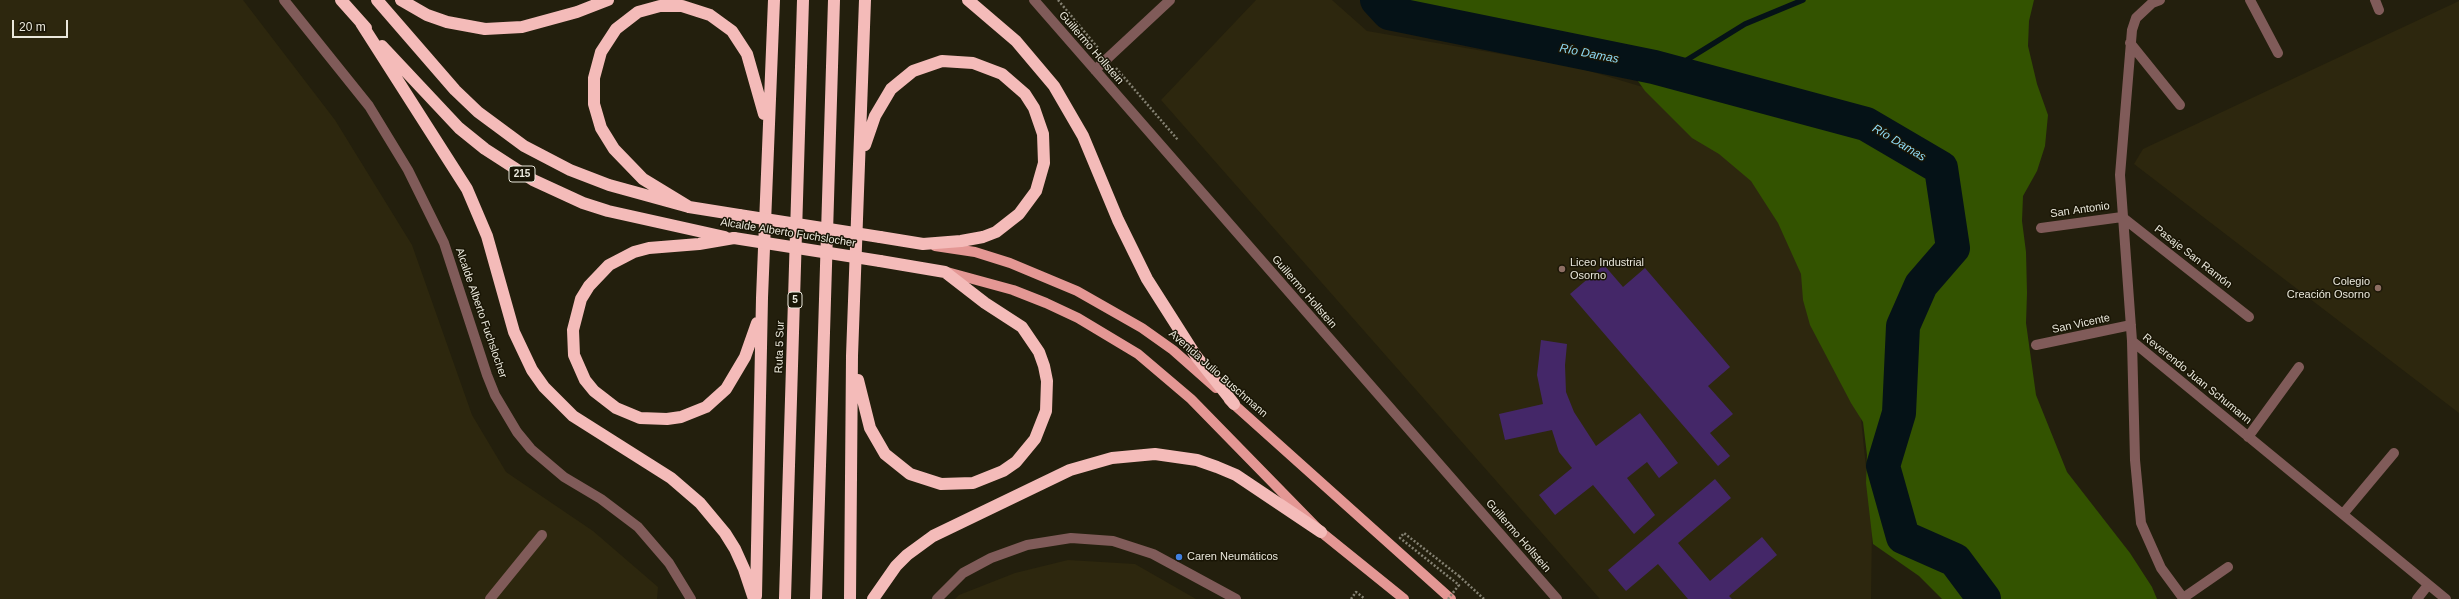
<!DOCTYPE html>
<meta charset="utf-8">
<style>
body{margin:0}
#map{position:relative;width:2459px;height:599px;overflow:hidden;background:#231f0d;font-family:Helvetica,sans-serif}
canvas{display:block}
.scale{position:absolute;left:12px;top:20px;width:56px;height:18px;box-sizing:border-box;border:2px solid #eae8dc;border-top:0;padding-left:5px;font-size:12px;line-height:14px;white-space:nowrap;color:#eae8dc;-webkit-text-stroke:3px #191505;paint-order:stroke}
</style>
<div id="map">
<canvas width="2459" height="599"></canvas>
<div class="scale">20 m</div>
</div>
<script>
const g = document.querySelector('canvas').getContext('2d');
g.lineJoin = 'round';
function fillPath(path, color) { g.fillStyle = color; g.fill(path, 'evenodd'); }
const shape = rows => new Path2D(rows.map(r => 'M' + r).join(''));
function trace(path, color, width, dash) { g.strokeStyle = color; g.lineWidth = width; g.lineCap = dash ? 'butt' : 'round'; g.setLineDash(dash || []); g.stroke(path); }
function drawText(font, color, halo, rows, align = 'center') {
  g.font = font + ' Helvetica,sans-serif'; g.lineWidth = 3; g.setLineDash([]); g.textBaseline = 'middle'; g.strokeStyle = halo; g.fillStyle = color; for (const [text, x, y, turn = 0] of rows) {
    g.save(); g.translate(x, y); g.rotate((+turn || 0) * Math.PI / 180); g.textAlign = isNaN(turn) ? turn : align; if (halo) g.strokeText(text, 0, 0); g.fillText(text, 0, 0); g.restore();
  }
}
fillPath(shape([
 [0,0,243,0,335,120,412,245,472,415,506,472,593,531,658,587,657,599,0,599],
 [1256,0,1332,0,1367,31,1576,67,1666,94,1776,188,1854,350,1872,527,1871,599,1600,599,1161,100],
 [2459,1,2459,413,2134,164,2143,149],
 [1068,560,1135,564,1196,599,955,599,959,595,1015,573]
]), '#2d270e');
fillPath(shape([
 [1405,0,2034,0,2029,21,2028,46,2037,84,2048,115,2045,146,2037,171,2023,196,2022,221,2026,252,2027,293,2026,323,2036,395,2067,472,2130,553,2152,587,2157,599,1942,599,1919,576,1873,544,1866,483,1867,455,1863,422,1851,403,1810,325,1803,300,1801,274,1778,223,1751,181,1719,154,1692,138,1645,91,1628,67,1610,54,1544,39,1501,37,1471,31,1435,17]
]), '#335300');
trace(shape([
 [1669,71,1745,24,1803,0]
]), '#051217', 5.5);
trace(shape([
 [1377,0,1389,13,1654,67,1866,124,1941,168,1953,248,1921,285,1903,326,1899,413,1883,466,1903,537,1955,560,1984,599]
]), '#051217', 34);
fillPath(shape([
 [1604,265,1623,287,1645,268,1730,367,1708,386,1733,414,1710,433,1730,456,1718,466,1570,294],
 [1541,340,1567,344,1565,365,1566,392,1574,412,1596,446,1640,413,1678,463,1659,478,1647,462,1627,478,1655,515,1634,534,1593,485,1555,515,1539,495,1572,468,1559,452,1552,430,1505,440,1499,414,1543,404,1537,375],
 [1715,479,1731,498,1678,543,1710,581,1762,537,1777,555,1729,596,1732,599,1688,599,1658,564,1626,591,1608,570]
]), '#442768');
trace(shape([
 [1058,0,1098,48],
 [1116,68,1178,140],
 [1459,576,1484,599],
 [1351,599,1356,592,1365,599]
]), '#858273', 2.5, [2, 2]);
trace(shape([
 [284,0,369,106,408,170,444,243,487,375,495,395,517,432,531,449,564,477,601,499,638,527,669,563,691,599],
 [1034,0,1557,599],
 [2160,0,2152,3,2136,18,2132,30,2120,175,2132,341,2135,460,2141,523,2161,568,2183,598,2228,567],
 [2250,0,2278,53],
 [2375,0,2379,10],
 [2130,43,2180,105],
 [1095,70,1170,0],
 [2041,228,2122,217,2249,317],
 [2132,341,2446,599],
 [2036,345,2131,325],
 [2248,437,2299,367],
 [2343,514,2394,453],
 [490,599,542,535],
 [937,599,963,573,991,558,1027,545,1071,538,1113,541,1153,554,1236,599],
 [2417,599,2428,585]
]), '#805b59', 10);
trace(shape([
 [935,246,975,252,1010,263,1077,291,1142,328,1173,350,1216,388],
 [947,272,1013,290,1046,303,1078,318,1138,354,1191,399,1321,532,1404,599],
 [1229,400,1451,599]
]), '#e49794', 10);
trace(shape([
 [341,0,366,28],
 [377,0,455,90,478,112,524,146,570,170,609,185,689,207,739,215],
 [401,0,427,15,447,22,485,29,522,27,577,12,608,0],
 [968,0,1016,41,1054,86,1083,136,1118,220,1147,279,1196,356,1234,404],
 [361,23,467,189,487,236,514,332,532,370,544,387,573,416,671,478,700,503,725,533,735,549,744,569,754,599],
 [382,46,459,128,485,149,533,180,583,203,608,211,725,237],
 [865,145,875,116,891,89,913,71,942,61,973,63,1002,74,1025,94,1034,108,1043,134,1044,163,1036,191,1019,214,996,232,983,237,961,241,923,244,880,237],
 [689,207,643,179,614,149,601,128,594,104,594,78,601,52,616,29,638,12,660,6,682,6,710,15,732,31,747,54,764,114],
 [734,238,699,244,649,248,634,252,609,265,589,286,581,299,573,330,574,355,585,380,594,391,616,408,640,418,667,419,681,417,706,407,726,389,745,357,757,323],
 [858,380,870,428,885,454,910,474,941,484,973,483,1003,471,1016,462,1035,439,1046,411,1047,381,1044,366,1039,352,1022,327,985,303,945,272,880,261],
 [756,596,762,298,774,0],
 [785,599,803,0],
 [816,599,834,0],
 [850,599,852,356,865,0],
 [873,599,896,566,907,555,933,536,1070,470,1112,458,1155,454,1197,460,1217,467,1236,475,1321,532]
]), '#f4bbb9', 12);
trace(shape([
 [1448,599,1459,585,1400,538,1404,533,1459,576]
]), '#858273', 2.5, [2, 2]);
trace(shape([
 [739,215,880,237],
 [734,238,880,261]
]), '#f4bbb9', 12);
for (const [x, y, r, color] of [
 [1562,269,4,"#8d6e63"],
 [2378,288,4,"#8d6e63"],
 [1179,557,4,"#3f7fe0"]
]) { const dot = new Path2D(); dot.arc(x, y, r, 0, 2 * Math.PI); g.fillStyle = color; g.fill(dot); trace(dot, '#191505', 1.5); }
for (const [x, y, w] of [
 [522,174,26],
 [795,300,14]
]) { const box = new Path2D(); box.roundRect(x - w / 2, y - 8, w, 16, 3); g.fillStyle = '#191505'; g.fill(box); trace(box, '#eae8dc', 1); }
drawText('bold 10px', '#eae8dc', null, [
 ["215",522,174],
 ["5",795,300]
]);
drawText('11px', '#eae8dc', '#191505', [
 ["Guillermo Hollstein",1091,48,49],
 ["San Antonio",2080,210,-8],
 ["Alcalde Alberto Fuchslocher",788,233,9],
 ["Pasaje San Ramón",2193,257,38],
 ["Guillermo Hollstein",1304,292,49],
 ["Alcalde Alberto Fuchslocher",481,313,71],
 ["San Vicente",2081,324,-12],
 ["Ruta 5 Sur",780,347,-88],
 ["Avenida Julio Buschmann",1218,374,41],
 ["Reverendo Juan Schumann",2197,379,39],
 ["Guillermo Hollstein",1518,536,49]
]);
drawText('11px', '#eae8dc', '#191505', [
 ["Liceo Industrial",1570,263],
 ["Osorno",1570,276],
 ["Colegio",2370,282,"right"],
 ["Creación Osorno",2370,295,"right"],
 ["Caren Neumáticos",1187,557]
], 'left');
drawText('italic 12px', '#8edaf5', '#191505', [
 ["Río Damas",1589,54,11],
 ["Río Damas",1899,143,31]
]);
</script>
